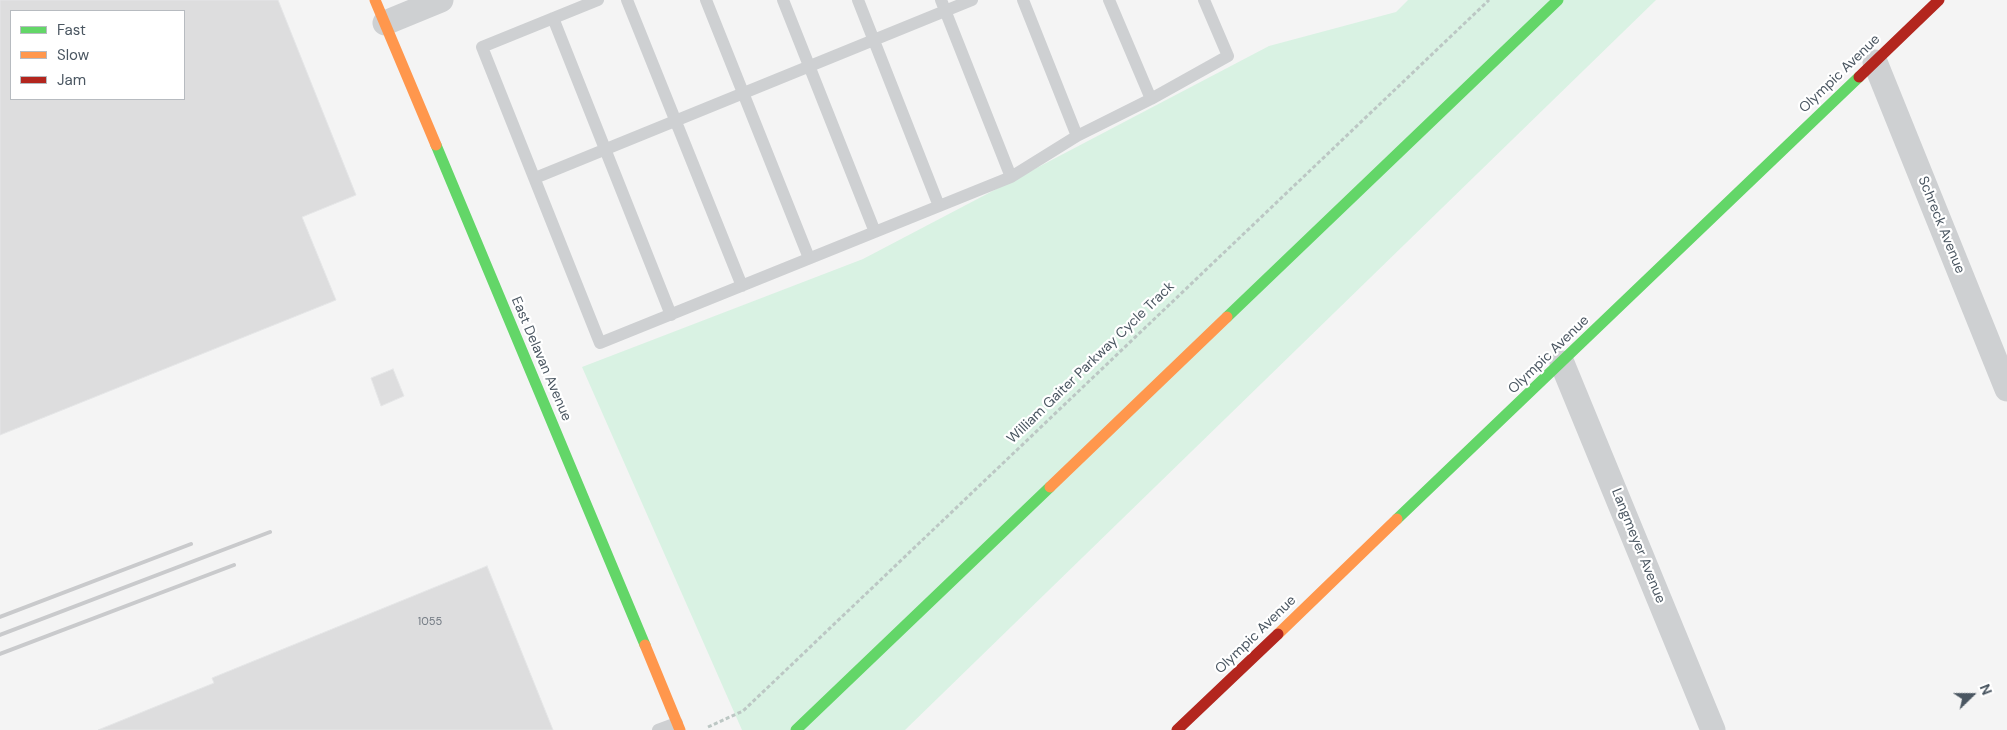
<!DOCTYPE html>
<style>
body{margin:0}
#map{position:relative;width:2007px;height:730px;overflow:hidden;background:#f4f4f4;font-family:"DM Sans",sans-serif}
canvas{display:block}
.legend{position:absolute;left:10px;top:10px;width:175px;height:90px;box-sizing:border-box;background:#fff;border:1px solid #b7bbc0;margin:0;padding:6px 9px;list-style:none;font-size:15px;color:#4a5661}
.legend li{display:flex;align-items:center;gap:10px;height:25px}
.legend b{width:25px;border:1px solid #b7bbc0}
.north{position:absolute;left:1947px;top:670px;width:50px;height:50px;-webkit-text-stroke:4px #fff;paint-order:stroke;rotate:68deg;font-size:14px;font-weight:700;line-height:20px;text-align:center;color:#4a5661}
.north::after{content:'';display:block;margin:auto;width:18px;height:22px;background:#4a5661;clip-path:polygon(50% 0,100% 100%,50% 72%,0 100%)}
</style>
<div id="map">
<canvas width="2007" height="730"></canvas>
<ul class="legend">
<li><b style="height:6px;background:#63d668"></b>Fast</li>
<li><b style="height:6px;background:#ff974d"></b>Slow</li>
<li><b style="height:6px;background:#b3261e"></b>Jam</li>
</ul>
<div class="north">N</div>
</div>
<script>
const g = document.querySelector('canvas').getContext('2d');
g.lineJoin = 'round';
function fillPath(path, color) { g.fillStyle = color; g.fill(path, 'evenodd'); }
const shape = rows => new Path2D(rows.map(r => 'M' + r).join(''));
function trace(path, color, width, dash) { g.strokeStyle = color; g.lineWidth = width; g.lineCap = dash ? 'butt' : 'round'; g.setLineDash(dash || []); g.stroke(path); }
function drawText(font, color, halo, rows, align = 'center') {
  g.font = font + ' "DM Sans",sans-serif'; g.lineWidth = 4.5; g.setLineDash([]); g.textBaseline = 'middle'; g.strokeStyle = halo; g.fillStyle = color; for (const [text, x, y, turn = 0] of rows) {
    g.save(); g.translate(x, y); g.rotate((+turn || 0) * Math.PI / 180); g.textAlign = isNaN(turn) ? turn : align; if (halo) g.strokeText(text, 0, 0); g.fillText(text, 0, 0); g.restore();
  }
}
fillPath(shape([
 [1408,0,1656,0,905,730,742,730,582,367,863,259,1269,46,1396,12]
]), '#d9f2e3');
const building = shape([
 [0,0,278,0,356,195,302,217,336,300,0,435,0,0],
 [11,11,184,11,184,99,11,99,11,11],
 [393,369,404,396,381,406,371,378,393,369],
 [487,566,553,730,98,730,214,683,212,678,487,566]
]);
fillPath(building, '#ddddde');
trace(building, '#e5e6e7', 1);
trace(shape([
 [708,727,743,711,1489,0]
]), '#bcc7c4', 3, [4, 2.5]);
trace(shape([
 [598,0,482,47,600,343,1011,177,1077,136,1151,99,1228,56,1204,0],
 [627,0,742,286],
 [706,0,809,258],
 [783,0,875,232],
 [858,0,939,206],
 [941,0,1011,177],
 [1023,0,1077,136],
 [1109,0,1151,99],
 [553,18,671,315],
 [535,178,972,0],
 [658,730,677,723]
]), '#ced0d2', 12);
trace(shape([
 [385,23,441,0],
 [1875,62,2007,389],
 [1562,363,1713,730]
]), '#ced0d2', 25);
trace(shape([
 [436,145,645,645],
 [1227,317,1558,0],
 [1397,519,1859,77],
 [796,730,1050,487]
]), '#63d668', 11);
trace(shape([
 [375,0,436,145],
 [1050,487,1227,317],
 [1278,634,1397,519],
 [645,645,680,730]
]), '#ff974d', 11);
trace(shape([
 [1859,77,1939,0],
 [1177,730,1278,634]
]), '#b3261e', 11);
trace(shape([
 [0,617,191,544],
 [0,635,270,532],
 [0,654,234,565]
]), '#c9cacc', 4);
drawText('11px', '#707881', null, [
 ["1055",430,622]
]);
drawText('14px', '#4a5661', '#fff', [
 ["Olympic Avenue",1840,74,-44],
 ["Schreck Avenue",1941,225,68],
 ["Olympic Avenue",1549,355,-44],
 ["East Delavan Avenue",541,359,67],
 ["William Gaiter Parkway Cycle Track",1091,363,-44],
 ["Langmeyer Avenue",1638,546,68],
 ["Olympic Avenue",1256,635,-44]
]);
</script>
